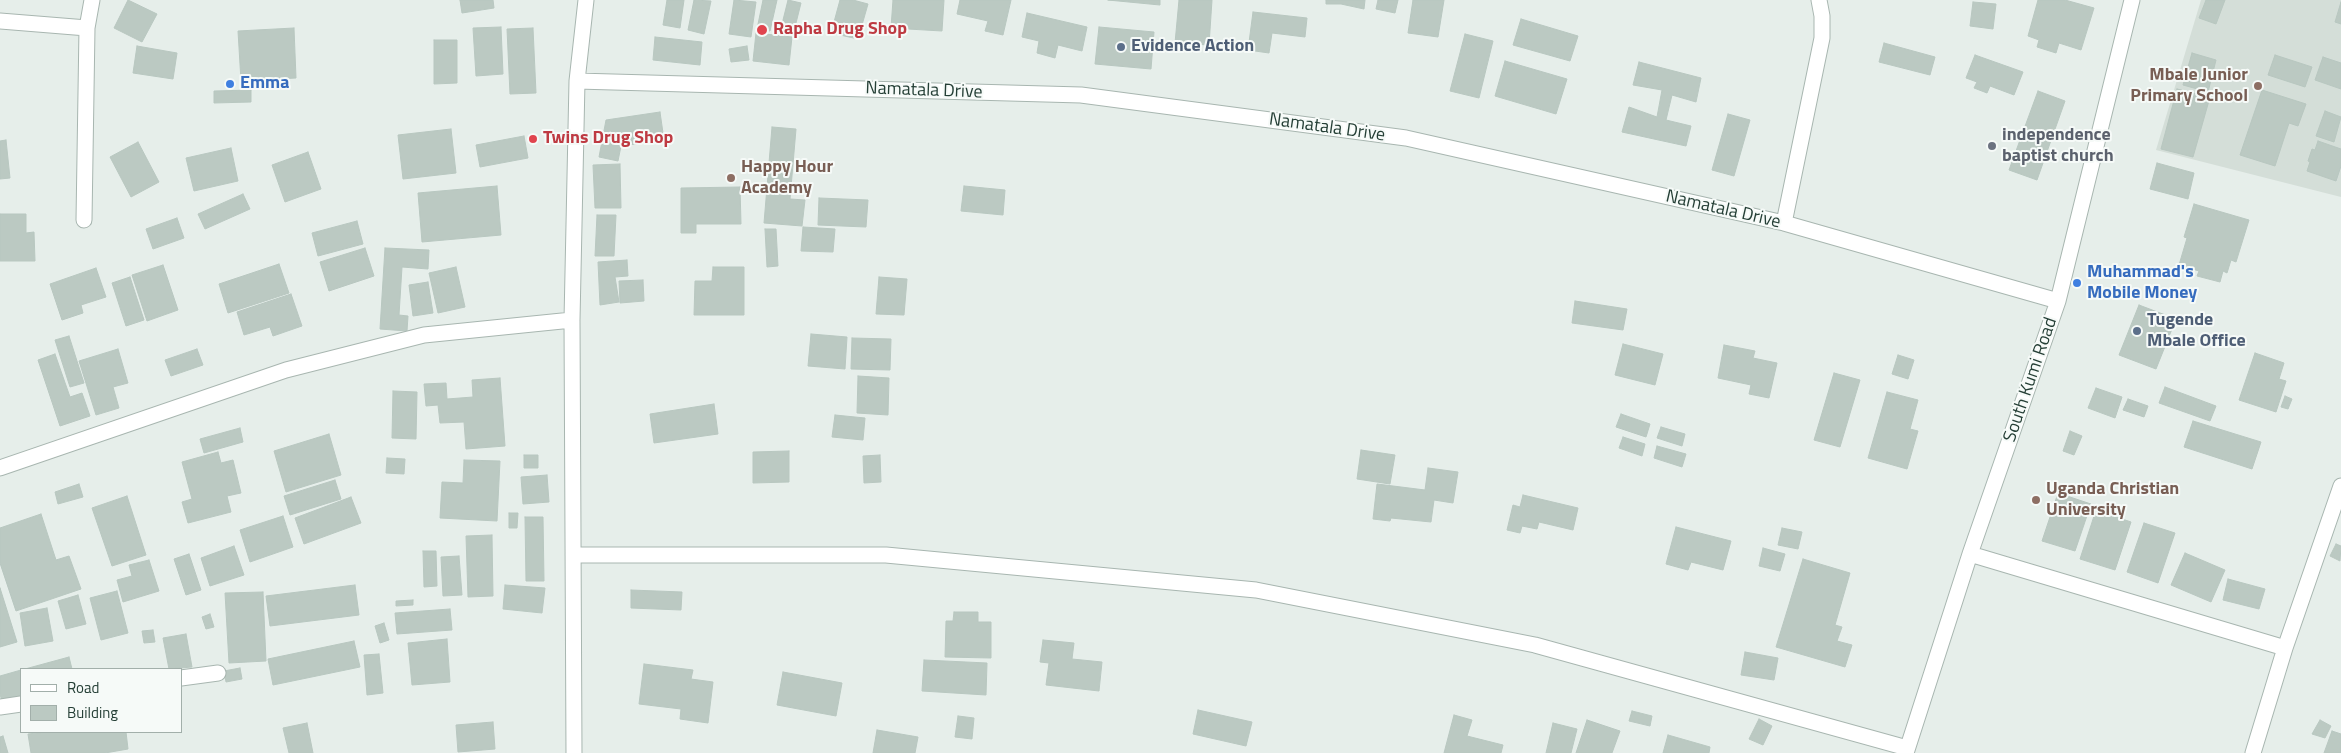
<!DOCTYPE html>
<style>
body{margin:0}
#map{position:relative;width:2341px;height:753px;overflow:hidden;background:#e6eeea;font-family:"Titillium Web",sans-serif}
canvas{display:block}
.legend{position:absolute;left:20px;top:668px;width:162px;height:65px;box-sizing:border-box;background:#f6faf8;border:1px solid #a2afaa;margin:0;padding:6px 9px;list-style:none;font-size:15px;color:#253f36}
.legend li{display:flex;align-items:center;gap:10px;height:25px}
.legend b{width:25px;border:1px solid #a2afaa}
</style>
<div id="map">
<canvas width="2341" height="753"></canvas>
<ul class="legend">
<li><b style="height:6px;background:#fff"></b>Road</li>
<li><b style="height:14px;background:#bbc9c2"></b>Building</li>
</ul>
</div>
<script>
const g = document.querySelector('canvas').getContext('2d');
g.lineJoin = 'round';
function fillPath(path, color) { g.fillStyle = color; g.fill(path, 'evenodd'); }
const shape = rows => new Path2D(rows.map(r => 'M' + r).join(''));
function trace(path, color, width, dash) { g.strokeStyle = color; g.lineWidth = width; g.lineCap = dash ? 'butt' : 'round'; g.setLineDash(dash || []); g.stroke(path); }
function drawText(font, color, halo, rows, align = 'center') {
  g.font = font + ' "Titillium Web",sans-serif'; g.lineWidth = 4; g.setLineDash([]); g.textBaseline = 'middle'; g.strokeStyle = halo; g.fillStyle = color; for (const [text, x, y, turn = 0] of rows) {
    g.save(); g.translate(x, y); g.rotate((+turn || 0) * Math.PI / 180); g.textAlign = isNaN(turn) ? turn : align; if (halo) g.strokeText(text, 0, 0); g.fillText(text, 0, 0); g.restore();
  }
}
fillPath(shape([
 [2201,0,2341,0,2341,197,2156,150]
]), '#d4ded8');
const building = shape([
 [128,0,157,14,142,42,114,28,128,0],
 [460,0,493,0,494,8,462,13,460,0],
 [667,0,684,0,680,28,663,25,667,0],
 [694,0,711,1,704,34,688,30,694,0],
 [734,0,756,2,751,37,729,34,734,0],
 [763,0,777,0,770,31,757,29,763,0],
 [788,0,801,3,795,27,782,24,788,0],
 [840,0,853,0,868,4,858,39,831,33,840,0],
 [893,0,944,0,942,31,891,28,893,0],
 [960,0,1011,0,1003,35,985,31,988,21,957,14,960,0],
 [1108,0,1160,0,1160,5,1108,0],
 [1179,0,1212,0,1209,45,1175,43,1179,0],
 [1326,0,1365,0,1364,9,1341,4,1326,4,1326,0],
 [1378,0,1398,0,1395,13,1376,9,1378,0],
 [1413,0,1444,0,1438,37,1408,33,1413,0],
 [2038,0,2065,0,2094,8,2081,50,2059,43,2056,53,2037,47,2039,40,2028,36,2038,0],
 [2206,0,2225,0,2216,24,2199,18,2206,0],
 [1973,2,1996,4,1993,29,1970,26,1973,2],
 [2341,2,2341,24,2335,22,2341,2],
 [1253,12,1307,18,1305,37,1272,33,1269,53,1248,50,1253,12],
 [1027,13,1087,27,1082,51,1058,45,1055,58,1037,53,1039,41,1022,37,1027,13],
 [1521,19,1578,36,1570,61,1513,45,1521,19],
 [501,27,503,74,476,76,473,28,501,27],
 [1099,27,1154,32,1151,69,1095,64,1099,27],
 [294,28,296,78,241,81,238,31,294,28],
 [533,28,536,93,510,94,507,29,533,28],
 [756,33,792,37,789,65,753,61,756,33],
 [1465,34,1493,41,1479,98,1450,91,1465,34],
 [655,37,702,42,700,65,653,60,655,37],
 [434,40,457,40,457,83,434,84,434,40],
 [1884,43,1935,57,1930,75,1879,62,1884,43],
 [137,46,177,53,173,79,133,73,137,46],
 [747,46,749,60,731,62,729,49,747,46],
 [2192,53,2216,60,2208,92,2183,85,2192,53],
 [1975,55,2023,72,2014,95,1990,86,1987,93,1974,88,1977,82,1966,78,1975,55],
 [2275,55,2312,67,2305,87,2268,75,2275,55],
 [2323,57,2341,63,2341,89,2315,80,2323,57],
 [1505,61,1567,79,1556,114,1495,96,1505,61],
 [1639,62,1701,78,1696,102,1672,95,1666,120,1691,126,1686,146,1622,132,1629,107,1657,117,1662,90,1633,85,1639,62],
 [2177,89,2210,97,2193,157,2161,149,2177,89],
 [251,90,251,102,214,103,214,91,251,90],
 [2262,90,2306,104,2298,126,2289,123,2275,166,2240,155,2262,90],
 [2038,91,2065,101,2037,180,2009,170,2038,91],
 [2325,111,2341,117,2334,142,2316,136,2325,111],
 [660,112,664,140,621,146,618,161,599,157,606,120,660,112],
 [1728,114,1750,120,1734,176,1712,170,1728,114],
 [772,127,796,129,790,199,805,200,802,226,764,223,772,127],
 [451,129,456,173,403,179,398,135,451,129],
 [524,136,528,158,480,167,476,145,524,136],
 [6,140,10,178,0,179,0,141,6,140],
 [2318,141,2341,149,2341,166,2336,181,2307,171,2310,162,2308,161,2312,149,2315,150,2318,141],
 [138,142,159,182,131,197,110,157,138,142],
 [231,148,238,181,194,191,186,158,231,148],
 [308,152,321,189,285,202,272,165,308,152],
 [2157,163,2194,173,2188,199,2150,189,2157,163],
 [620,164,621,208,595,208,593,165,620,164],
 [497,186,501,235,422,242,418,193,497,186],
 [964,186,1005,190,1003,215,961,211,964,186],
 [740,187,741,224,696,224,696,233,681,233,681,188,740,187],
 [243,194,250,209,205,229,198,214,243,194],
 [819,198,868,200,866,227,818,225,819,198],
 [2194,204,2249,220,2236,262,2231,260,2227,273,2223,271,2220,282,2197,276,2199,271,2179,265,2187,238,2184,237,2194,204],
 [0,214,26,214,26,233,34,232,35,261,0,261,0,214],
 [597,215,616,215,614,256,595,256,597,215],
 [177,218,184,238,153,249,146,229,177,218],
 [357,221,363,244,318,256,312,233,357,221],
 [803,227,835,229,833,252,801,251,803,227],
 [765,229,776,229,778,266,767,267,765,229],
 [365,248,374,276,329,291,320,262,365,248],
 [385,248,429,250,428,269,402,267,399,315,408,316,407,331,380,329,385,248],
 [627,260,628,276,615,277,619,302,600,305,598,262,627,260],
 [279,264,289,293,228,313,219,284,279,264],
 [163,265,178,310,147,321,132,275,163,265],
 [456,267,465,307,438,313,429,273,456,267],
 [713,267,744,267,744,315,694,315,695,281,712,281,713,267],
 [96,268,106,297,81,305,83,313,62,320,50,284,96,268],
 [130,277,144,320,126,326,112,283,130,277],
 [879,277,907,279,904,315,876,314,879,277],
 [643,280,644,301,620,303,619,281,643,280],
 [428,282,433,313,413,316,409,285,428,282],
 [291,294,302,326,273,336,270,327,244,335,237,312,291,294],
 [1575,301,1627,309,1623,330,1572,323,1575,301],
 [2139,305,2176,319,2156,369,2119,355,2139,305],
 [811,334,847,337,845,369,808,366,811,334],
 [69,336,84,383,70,387,55,340,69,336],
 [852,338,891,339,890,370,851,369,852,338],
 [1623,344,1663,354,1655,385,1615,375,1623,344],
 [1724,345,1755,351,1753,358,1777,363,1769,398,1749,394,1751,385,1718,378,1724,345],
 [118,349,128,383,113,387,119,408,96,415,79,361,118,349],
 [197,349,203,365,171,376,165,360,197,349],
 [2255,353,2284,363,2279,379,2286,381,2276,412,2239,400,2255,353],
 [55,354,70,397,82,393,90,416,60,426,38,360,55,354],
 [1898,355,1914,360,1908,379,1892,374,1898,355],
 [1834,373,1860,380,1840,447,1814,440,1834,373],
 [858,376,889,378,888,415,857,413,858,376],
 [500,378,505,446,466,449,464,422,440,423,438,405,426,406,424,384,446,383,447,399,473,397,472,380,500,378],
 [2165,387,2216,406,2210,421,2159,403,2165,387],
 [2096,388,2122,397,2115,418,2088,408,2096,388],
 [393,391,417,392,416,439,392,438,393,391],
 [1887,392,1918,400,1910,429,1918,431,1907,469,1868,458,1887,392],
 [2285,396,2292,399,2288,409,2281,407,2285,396],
 [2128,399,2148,406,2144,417,2123,410,2128,399],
 [714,404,718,434,654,443,650,414,714,404],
 [1621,414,1650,424,1646,437,1616,427,1621,414],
 [835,415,865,418,863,440,832,437,835,415],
 [2193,421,2261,442,2252,469,2184,447,2193,421],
 [1661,427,1685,434,1682,446,1657,438,1661,427],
 [240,428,243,442,204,453,200,439,240,428],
 [2070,431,2082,436,2074,455,2063,451,2070,431],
 [329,434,341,475,286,492,274,451,329,434],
 [1623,437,1645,444,1642,456,1619,448,1623,437],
 [1657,446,1686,454,1682,467,1654,458,1657,446],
 [1361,450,1395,455,1390,484,1357,479,1361,450],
 [789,451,789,482,753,483,753,452,789,451],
 [218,452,221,463,233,460,241,493,227,496,231,512,188,523,182,502,192,499,182,462,218,452],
 [524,455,538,455,538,468,524,468,524,455],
 [880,455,881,482,864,483,863,456,880,455],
 [387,458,405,459,404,474,386,473,387,458],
 [464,460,500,461,497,521,440,518,442,482,463,483,464,460],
 [1428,468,1458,472,1453,503,1434,500,1431,522,1391,518,1390,521,1373,519,1377,484,1425,490,1428,468],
 [547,475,549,502,523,504,521,477,547,475],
 [335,480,341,499,290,515,284,496,335,480],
 [79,484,83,497,58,504,55,492,79,484],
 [2058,493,2091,504,2075,551,2042,541,2058,493],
 [1523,495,1578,508,1573,530,1539,522,1537,529,1522,526,1520,533,1507,530,1513,505,1520,507,1523,495],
 [127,496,146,555,112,566,92,508,127,496],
 [351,497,361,523,304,544,295,518,351,497],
 [2096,510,2131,522,2115,570,2080,559,2096,510],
 [509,513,518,513,517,528,509,528,509,513],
 [41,514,56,560,69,556,81,589,16,611,0,563,0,528,41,514],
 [283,516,293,547,250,562,240,530,283,516],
 [525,517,543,517,544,581,526,581,525,517],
 [2144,523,2175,533,2158,583,2127,572,2144,523],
 [1676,527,1731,541,1723,570,1691,562,1688,570,1666,564,1676,527],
 [1782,528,1802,532,1798,549,1778,545,1782,528],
 [492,535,493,596,468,597,466,536,492,535],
 [2336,544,2341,546,2340,561,2330,556,2336,544],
 [234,546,244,575,210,586,201,558,234,546],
 [1763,548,1785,554,1780,571,1759,566,1763,548],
 [423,551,436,551,437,586,424,587,423,551],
 [2185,553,2225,570,2211,602,2171,585,2185,553],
 [189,554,201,590,186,595,174,559,189,554],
 [459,556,462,595,443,596,441,557,459,556],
 [1803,559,1850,573,1835,625,1842,627,1837,641,1852,645,1845,667,1776,647,1803,559],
 [149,560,159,591,123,602,117,580,132,576,129,565,149,560],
 [2228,579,2265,589,2259,609,2223,600,2228,579],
 [355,585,359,615,270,626,266,596,355,585],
 [505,585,545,588,542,613,503,609,505,585],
 [0,588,17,642,0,647,0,588],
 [631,590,682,592,681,610,631,608,631,590],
 [117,591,128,633,101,640,90,598,117,591],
 [263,592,266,661,229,663,225,593,263,592],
 [78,595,86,624,66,629,58,601,78,595],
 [413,600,413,605,396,606,396,601,413,600],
 [47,608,53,641,25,646,20,613,47,608],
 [450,609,452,630,397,634,395,613,450,609],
 [954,612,978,612,978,622,991,622,991,658,945,657,946,621,953,621,954,612],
 [210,614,214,627,206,629,202,617,210,614],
 [384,623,389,640,380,643,375,626,384,623],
 [153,630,155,642,144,643,142,631,153,630],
 [186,634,192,667,169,669,163,638,186,634],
 [447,639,450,682,412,685,408,643,447,639],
 [1043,640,1074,643,1072,659,1102,662,1099,691,1046,685,1049,663,1040,662,1043,640],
 [354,641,360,667,273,685,268,659,354,641],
 [1745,652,1778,658,1774,680,1741,675,1745,652],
 [379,654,383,693,367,695,364,655,379,654],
 [69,657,72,669,25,669,69,657],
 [924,660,987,663,986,695,922,691,924,660],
 [644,664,693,670,691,679,713,682,708,723,680,719,681,709,639,704,644,664],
 [240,668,242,679,226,682,224,671,240,668],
 [21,670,21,704,4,709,0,694,0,676,21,670],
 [783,672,842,683,836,716,777,705,783,672],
 [1198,710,1252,722,1246,746,1193,734,1198,710],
 [1632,711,1652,716,1650,726,1629,721,1632,711],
 [1454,715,1472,720,1467,736,1503,745,1501,753,1444,753,1454,715],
 [958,716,974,718,972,739,955,737,958,716],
 [1759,719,1772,726,1763,745,1749,739,1759,719],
 [1587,720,1620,731,1612,753,1576,753,1587,720],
 [2320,720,2331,726,2325,738,2312,734,2320,720],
 [493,722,495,749,458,752,456,725,493,722],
 [307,723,313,753,289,753,283,728,307,723],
 [1553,723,1577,729,1571,753,1546,753,1553,723],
 [877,730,918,737,915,753,873,753,877,730],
 [2332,731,2341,734,2341,753,2324,753,2332,731],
 [45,732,126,732,128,749,105,753,31,753,28,734,45,732],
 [1668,735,1710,747,1709,753,1663,753,1668,735],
 [3,736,8,753,0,753,0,737,3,736]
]);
fillPath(building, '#bbc9c2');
trace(building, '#b8c7c0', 1);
const minor = shape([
 [0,21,87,28],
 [577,81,1081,95,1406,138,1784,223,2058,301],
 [84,220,87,28,92,0],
 [1784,223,1822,38,1822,16,1819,0],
 [0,468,286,370,424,335,572,320],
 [1970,554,2285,648,2341,486],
 [573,555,886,555,1256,590,1535,645,1907,748],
 [181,678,218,673],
 [0,707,21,704],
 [574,753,572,320,577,81,586,0],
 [1906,753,1970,554,2058,301,2132,0],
 [2253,753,2285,648]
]);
trace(minor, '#a8b6b0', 17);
trace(minor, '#fff', 15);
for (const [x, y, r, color] of [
 [762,30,6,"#e0444e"],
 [1121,47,5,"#5c6f8a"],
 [230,84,5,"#3f7fe0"],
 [2258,86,5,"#8d6e63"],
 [533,139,5,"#e0444e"],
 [1992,146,5,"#6b7280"],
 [731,178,5,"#8d6e63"],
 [2077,283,5,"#3f7fe0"],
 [2137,331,5,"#5c6f8a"],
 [2036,500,5,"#8d6e63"]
]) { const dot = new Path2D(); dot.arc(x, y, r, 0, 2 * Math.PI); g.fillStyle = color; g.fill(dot); trace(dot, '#f6faf8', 2); }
drawText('bold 18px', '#be3a42', '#f6faf8', [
 ["Rapha Drug Shop",773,30],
 ["Twins Drug Shop",543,139]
], 'left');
drawText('bold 18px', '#4e5e75', '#f6faf8', [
 ["Evidence Action",1131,47],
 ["Tugende",2147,321],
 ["Mbale Office",2147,342]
], 'left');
drawText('bold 18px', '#785e54', '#f6faf8', [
 ["Mbale Junior",2248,76,"right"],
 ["Primary School",2248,97,"right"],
 ["Happy Hour",741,168],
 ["Academy",741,189],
 ["Uganda Christian",2046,490],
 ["University",2046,511]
], 'left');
drawText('bold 18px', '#366cbe', '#f6faf8', [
 ["Emma",240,84],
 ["Muhammad's",2087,273],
 ["Mobile Money",2087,294]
], 'left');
drawText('18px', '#253f36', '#f6faf8', [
 ["Namatala Drive",924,91,2],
 ["Namatala Drive",1327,128,8],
 ["Namatala Drive",1723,210,13],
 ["South Kumi Road",2031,380,-71]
]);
drawText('bold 18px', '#5b616d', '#f6faf8', [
 ["independence",2002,136],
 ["baptist church",2002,157]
], 'left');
</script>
